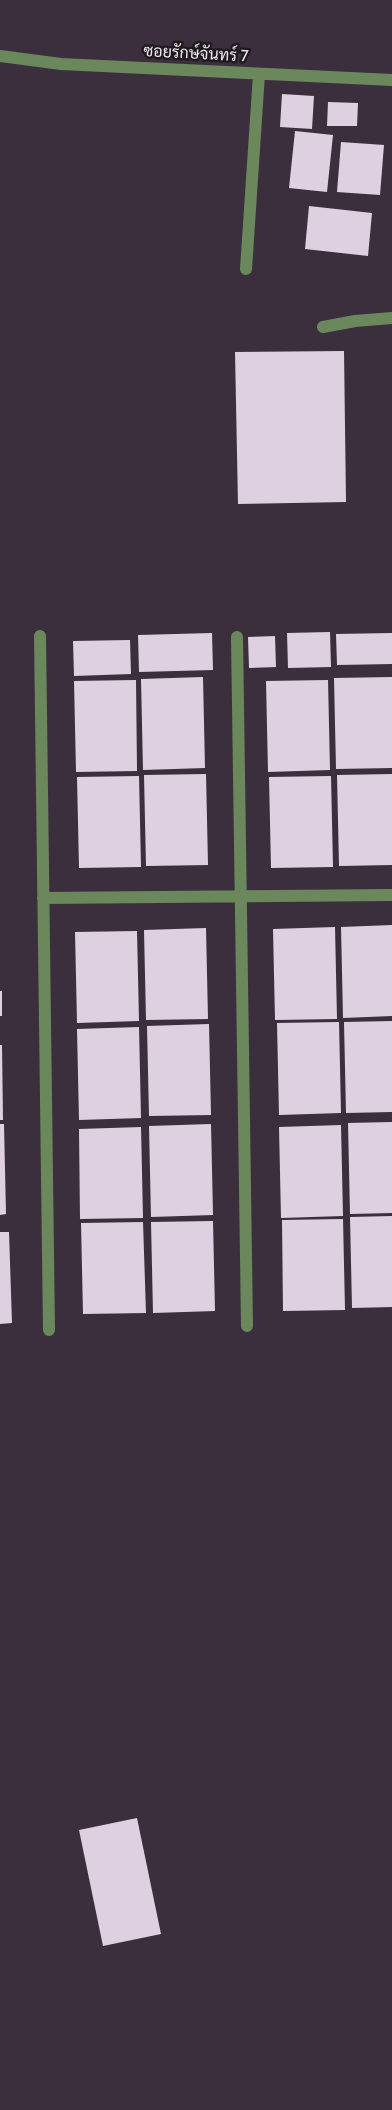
<!DOCTYPE html>
<meta charset="utf-8">
<style>
body{margin:0}
canvas{display:block;background:#3c2f3d}
</style>
<canvas width="392" height="2110"></canvas>
<script>
const g = document.querySelector('canvas').getContext('2d');
g.lineJoin = 'round';
function fillPath(path, color) { g.fillStyle = color; g.fill(path, 'evenodd'); }
const shape = rows => new Path2D(rows.map(r => 'M' + r).join(''));
function trace(path, color, width, dash) { g.strokeStyle = color; g.lineWidth = width; g.lineCap = dash ? 'butt' : 'round'; g.setLineDash(dash || []); g.stroke(path); }
function drawText(font, color, halo, rows, align = 'center') {
  g.font = font + ' Cabin,Sarabun,sans-serif'; g.lineWidth = 5; g.setLineDash([]); g.textBaseline = 'middle'; g.strokeStyle = halo; g.fillStyle = color; for (const [text, x, y, turn = 0] of rows) {
    g.save(); g.translate(x, y); g.rotate((+turn || 0) * Math.PI / 180); g.textAlign = isNaN(turn) ? turn : align; if (halo) g.strokeText(text, 0, 0); g.fillText(text, 0, 0); g.restore();
  }
}
fillPath(shape([
 [282,94,314,96,312,129,280,127],
 [328,102,358,103,357,126,327,126],
 [295,131,333,135,327,192,289,188],
 [341,142,384,145,380,195,337,192],
 [309,206,372,213,368,256,305,249],
 [344,351,346,502,238,504,235,352],
 [330,632,331,667,288,668,287,633],
 [212,633,213,670,139,672,138,635],
 [392,633,392,664,337,665,336,634],
 [275,636,276,667,249,668,248,637],
 [130,640,131,674,74,676,73,641],
 [203,677,205,768,143,770,141,679],
 [392,677,392,768,336,769,334,678],
 [136,680,137,771,76,772,74,681],
 [328,680,330,770,268,772,266,681],
 [206,774,208,865,146,866,144,775],
 [392,774,392,865,339,866,337,775],
 [139,776,141,867,79,868,77,777],
 [331,776,333,867,271,868,269,777],
 [392,925,392,1016,343,1018,341,927],
 [335,927,337,1019,275,1020,273,929],
 [206,928,208,1019,146,1020,144,930],
 [137,931,139,1021,77,1023,75,932],
 [0,991,2,991,2,1016,0,1016],
 [392,1021,392,1112,346,1113,344,1022],
 [339,1022,341,1113,279,1115,277,1023],
 [209,1024,211,1115,149,1116,147,1026],
 [139,1027,141,1118,79,1120,77,1029],
 [0,1045,2,1045,3,1120,0,1120],
 [392,1122,392,1213,350,1214,348,1123],
 [0,1124,4,1124,6,1214,0,1215],
 [211,1124,213,1215,151,1217,149,1126],
 [341,1125,343,1216,281,1218,279,1127],
 [141,1127,143,1218,80,1219,79,1129],
 [392,1216,392,1307,352,1308,350,1217],
 [343,1219,345,1310,283,1311,282,1220],
 [213,1221,215,1311,153,1313,151,1222],
 [143,1222,146,1313,83,1314,81,1223],
 [0,1232,9,1232,12,1323,0,1324],
 [137,1818,161,1934,103,1946,79,1830]
]), '#dfd0e1');
trace(shape([
 [0,56,61,64,392,80],
 [246,269,259,74],
 [323,327,355,321,392,318],
 [40,636,49,1330],
 [237,637,247,1326],
 [43,898,392,895]
]), '#6b875c', 12);
drawText('16px', '#eee6ef', '#1f1a20', [
 ["ซอยรักษ์จันทร์ 7",196,54,3]
]);
</script>
